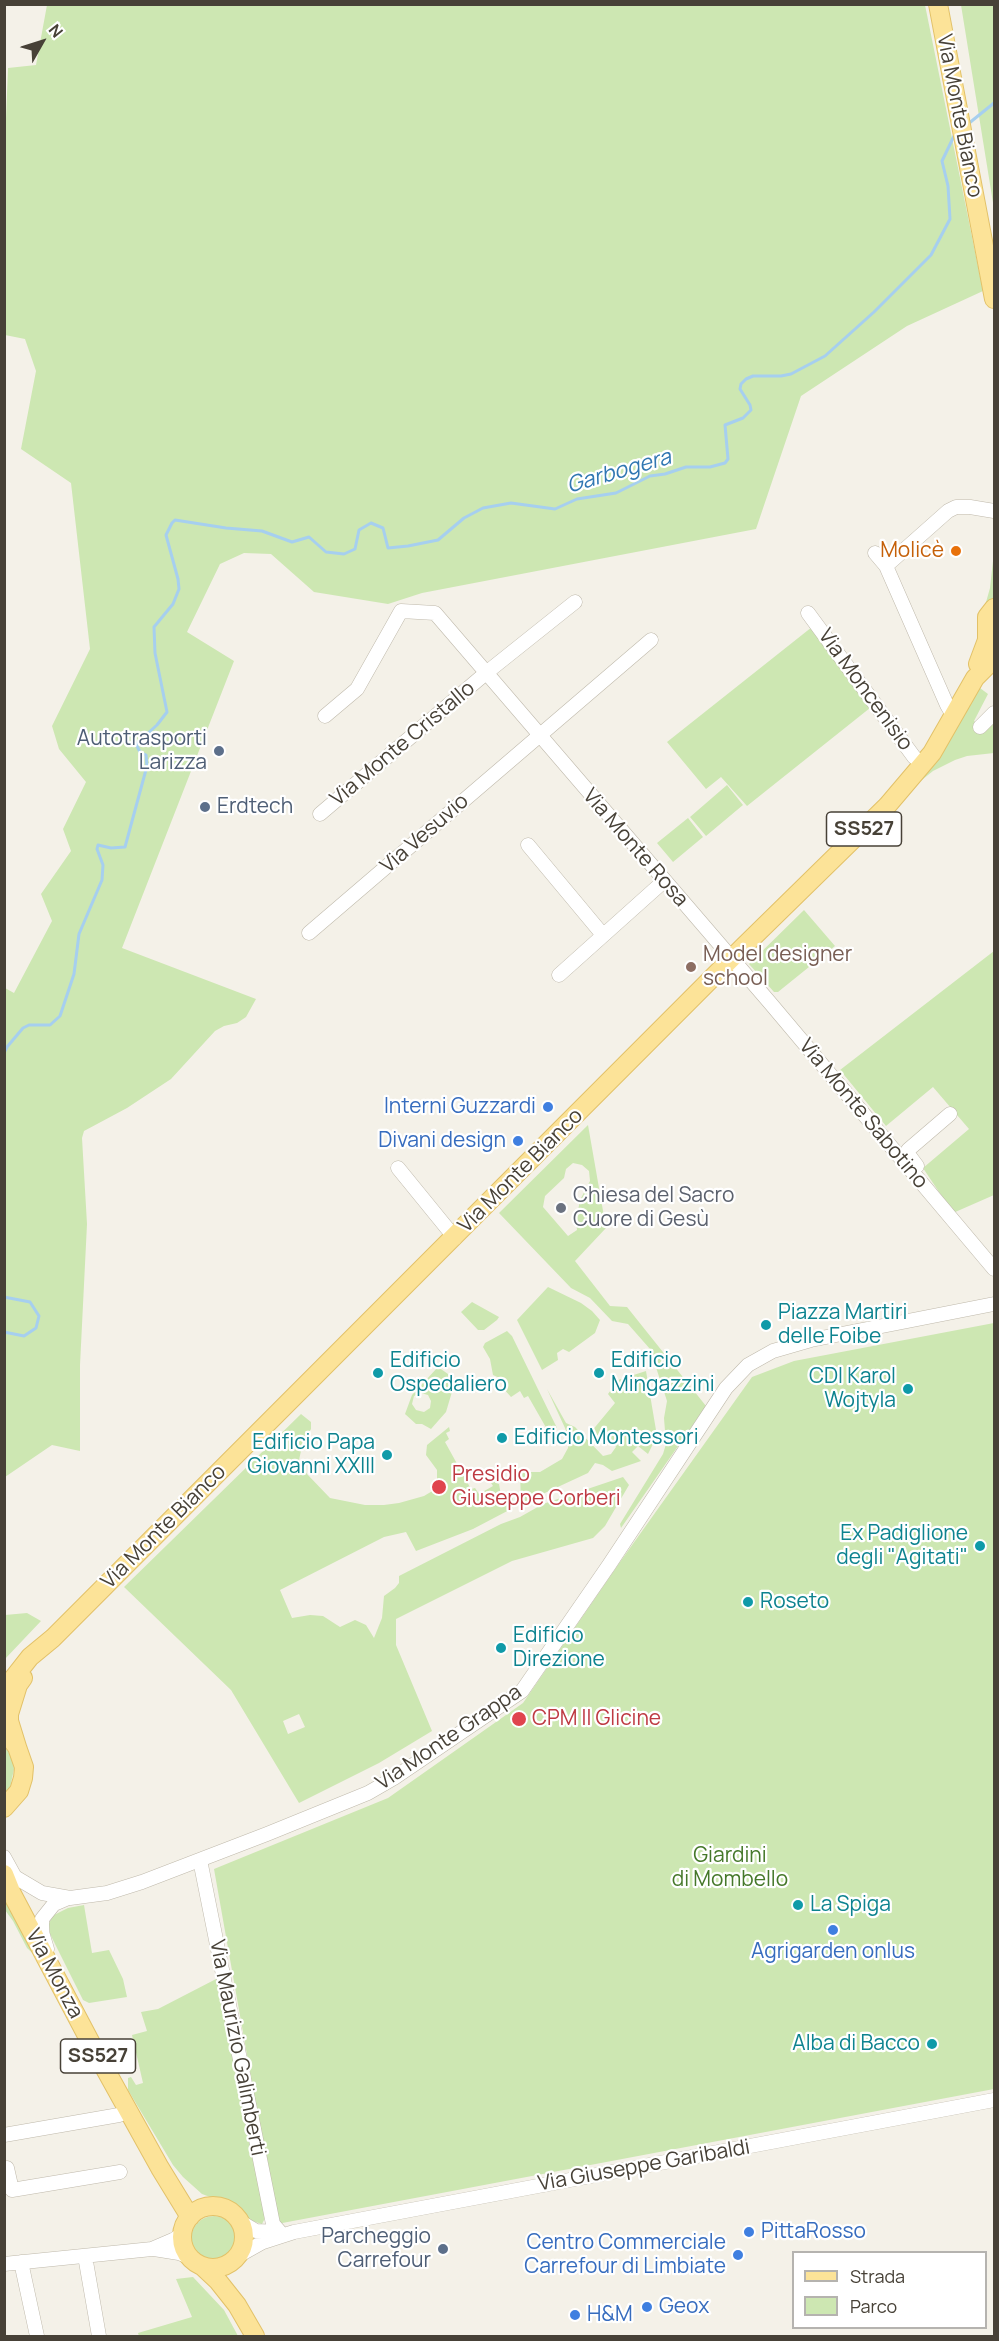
<!DOCTYPE html>
<meta charset="utf-8">
<style>
body{margin:0}
#map{position:relative;width:999px;height:2341px;overflow:hidden;background:#f4f1e8;font-family:Manrope,sans-serif}
canvas{display:block}
.frame{position:absolute;inset:0;border:6px solid #474137;pointer-events:none}
.legend{position:absolute;left:792px;top:2251px;width:195px;height:78px;box-sizing:border-box;background:#fff;border:2px solid #b5b3af;margin:0;padding:8px 10px;list-style:none;font-size:18px;color:#474137}
.legend li{display:flex;align-items:center;gap:12px;height:30px}
.legend b{width:30px;border:2px solid #b5b3af}
.north{position:absolute;left:12px;top:12px;width:60px;height:60px;-webkit-text-stroke:4px #fff;paint-order:stroke;rotate:51deg;font-size:16px;font-weight:700;line-height:24px;text-align:center;color:#474137}
.north::after{content:'';display:block;margin:auto;width:21px;height:27px;background:#474137;clip-path:polygon(50% 0,100% 100%,50% 72%,0 100%)}
</style>
<div id="map">
<canvas width="999" height="2341"></canvas>
<div class="frame"></div>
<ul class="legend">
<li><b style="height:8px;background:#fce398"></b>Strada</li>
<li><b style="height:16px;background:#cde7b2"></b>Parco</li>
</ul>
<div class="north">N</div>
</div>
<script>
const g = document.querySelector('canvas').getContext('2d');
g.lineJoin = 'round';
function fillPath(path, color) { g.fillStyle = color; g.fill(path, 'evenodd'); }
const shape = rows => new Path2D(rows.map(r => 'M' + r).join(''));
function trace(path, color, width, dash) { g.strokeStyle = color; g.lineWidth = width; g.lineCap = dash ? 'butt' : 'round'; g.setLineDash(dash || []); g.stroke(path); }
function drawText(font, color, halo, rows, align = 'center') {
  g.font = font + ' Manrope,sans-serif'; g.lineWidth = 4.5; g.setLineDash([]); g.textBaseline = 'middle'; g.strokeStyle = halo; g.fillStyle = color; for (const [text, x, y, turn = 0] of rows) {
    g.save(); g.translate(x, y); g.rotate((+turn || 0) * Math.PI / 180); g.textAlign = isNaN(turn) ? turn : align; if (halo) g.strokeText(text, 0, 0); g.fillText(text, 0, 0); g.restore();
  }
}
fillPath(shape([
 [47,5,925,5,983,291,907,326,801,396,756,529,422,593,388,604,314,592,271,554,244,553,220,564,187,632,234,661,122,948,256,999,246,1017,237,1023,224,1026,215,1031,171,1079,127,1108,84,1131,82,1138,87,1224,80,1365,80,1451,52,1445,5,1477,5,988,14,993,52,921,41,894,71,851,63,829,86,782,59,749,52,726,90,649,71,483,21,449,36,371,25,339,5,335,4,169,8,68,36,65],
 [961,5,994,5,994,209],
 [994,552,994,600,983,613,990,588],
 [812,627,875,704,747,806,721,777,706,789,667,742],
 [980,688,988,694,974,721,979,725,994,719,994,753,967,756,955,760,933,771,913,787,944,745],
 [727,785,743,805,706,836,690,817],
 [688,818,703,837,673,862,657,843],
 [804,910,835,946,778,992,774,992,749,964],
 [994,951,994,1195,953,1213,923,1168,969,1129,933,1087,886,1126,840,1070],
 [588,1125,606,1228,575,1261,610,1306,627,1307,706,1406,621,1528,620,1524,663,1454,666,1444,664,1418,667,1401,650,1349,628,1324,612,1321,590,1298,571,1288,499,1213],
 [573,1163,582,1165,589,1171,590,1181,580,1200,576,1221,577,1230,568,1236,543,1207,545,1196,564,1178,566,1169],
 [548,1287,581,1303,592,1311,600,1320,595,1333,569,1352,563,1349,557,1353,558,1360,542,1370,517,1320],
 [472,1302,499,1317,497,1320,484,1330,478,1330,461,1312],
 [994,1323,994,2089,277,2224,214,1869,388,1798,523,1703,620,1562,752,1377,794,1361],
 [507,1331,512,1336,557,1428,548,1431,528,1396,524,1398,520,1391,511,1397,502,1387,506,1381,493,1375,490,1359,483,1347,485,1343],
 [438,1367,448,1374,454,1385,446,1412,431,1429,422,1424,416,1424,405,1414,412,1395],
 [421,1393,428,1395,431,1401,430,1408,424,1412,416,1410,412,1404,414,1396],
 [646,1371,657,1436,648,1454,638,1446,632,1452,641,1461,612,1471,603,1465,595,1463,588,1473,521,1504,520,1472,540,1472,562,1459,568,1448,569,1440,565,1428,547,1389,566,1423,575,1427,603,1456,611,1454,616,1447,612,1439,603,1446,591,1432,615,1403,608,1394,618,1380],
 [301,1414,311,1422,311,1429,303,1442,299,1460,307,1474,330,1498,365,1505,384,1505,399,1503,424,1496,434,1490,437,1483,437,1470,426,1455,427,1445,449,1427,450,1431,446,1433,449,1439,445,1442,471,1489,475,1488,479,1494,493,1486,488,1478,499,1484,501,1495,513,1498,513,1508,473,1529,416,1551,406,1532,384,1537,280,1590,292,1618,310,1615,323,1616,340,1627,355,1620,366,1625,374,1638,382,1618,384,1596,395,1588,399,1583,399,1576,501,1524,520,1517,543,1504,623,1477,629,1485,605,1526,593,1538,512,1561,396,1619,396,1645,432,1731,379,1763,299,1803,231,1690,124,1587],
 [299,1714,305,1727,288,1734,283,1721],
 [27,1613,41,1621,5,1659,5,1615],
 [4,1744,13,1760,14,1769,10,1788,4,1796],
 [4,1892,43,1963,27,1948,13,1921,5,1910],
 [84,1905,92,1953,109,1950,123,1979,127,1997,89,2003,83,2000,50,1934,49,1924,52,1916,68,1908],
 [218,1978,265,2218,262,2224,246,2219,229,2204,202,2194,183,2177,173,2165,128,2090,128,2078,131,2077,136,2085,143,2083,132,2035,147,2031,141,2012,158,2009],
 '191 2239a23 23 0 1 1 46 0a23 23 0 1 1-46 0Z',
 [193,2277,224,2310,238,2336,139,2336,138,2333,192,2317,176,2279]
]), '#cde7b2');
trace(shape([
 [968,124,994,103],
 [4,1053,7,1047,23,1028,29,1025,50,1025,60,1016,74,974,79,934,102,880,103,865,97,849,98,845,111,848,125,847,147,766,146,755,140,752,136,744,157,725,167,712,155,653,154,627,173,604,179,589,178,579,166,535,172,523,175,520,226,528,262,531,292,542,309,537,326,552,344,554,355,549,359,530,371,523,383,528,388,548,408,546,438,540,464,518,483,508,511,503,555,509,577,499,616,493,650,476,665,474,686,467,710,467,725,463,728,459,725,425,743,418,751,410,750,405,740,389,741,384,746,379,753,376,781,376,791,374,825,356,874,312,931,255,950,219,948,186,942,161,955,134],
 [4,1297,30,1302,39,1316,36,1328,24,1336,4,1332]
]), '#a6cfef', 3);
const minor = shape([
 [875,553,886,566,947,705,954,717],
 [886,566,948,511,956,507,970,507,994,511],
 [808,613,914,757,923,764],
 [325,716,357,689,401,611,435,613,771,1004,994,1269],
 [980,727,994,713],
 [320,814,486,673,575,602],
 [528,845,603,935],
 [309,933,651,640],
 [559,975,664,881],
 [917,1166,908,1154,908,1150,950,1114],
 [398,1168,455,1238],
 [4,1857,15,1877,42,1893,70,1898,107,1893,142,1882,267,1834,368,1793,394,1778,522,1691,609,1565,726,1388,748,1365,773,1351,811,1340,994,1304],
 [200,1860,273,2224,280,2232],
 [47,1949,42,1932,42,1919,54,1904,68,1898],
 [4,2135,119,2115,129,2111],
 [4,2169,7,2168,12,2190,120,2172],
 [239,2221,256,2231,280,2232],
 [154,2249,179,2253,189,2257],
 [85,2256,99,2336],
 [238,2256,263,2242,294,2232,994,2100],
 [21,2262,37,2336],
 [4,2264,152,2249,173,2240,181,2235,183,2230]
]);
const major = shape([
 [938,4,994,299],
 [978,664,987,640,987,617,994,608],
 [4,1690,30,1657,53,1638,743,947,887,806,932,753,975,678,986,667,994,651],
 [17,1747,9,1721,9,1714,18,1685,23,1678],
 [4,1808,19,1791,23,1778,24,1767,17,1747,11,1739],
 [4,1874,12,1894,94,2049,160,2168,190,2217],
 '182 2237a31 31 0 1 1 62 0a31 31 0 1 1-62 0Z',
 [202,2266,218,2281,237,2305,255,2336]
]);
trace(minor, '#bfb9ab', 15);
trace(major, '#e2c168', 20);
trace(minor, '#fff', 14);
trace(major, '#fce398', 18);
for (const [x, y, r, color] of [
 [956,551,6,"#e8710a"],
 [219,751,6,"#5c6f8a"],
 [205,807,6,"#5c6f8a"],
 [691,967,6,"#8d6e63"],
 [548,1107,6,"#3f7fe0"],
 [518,1141,6,"#3f7fe0"],
 [561,1208,6,"#6b7280"],
 [766,1325,6,"#0f9aa8"],
 [378,1373,6,"#0f9aa8"],
 [599,1373,6,"#0f9aa8"],
 [908,1389,6,"#0f9aa8"],
 [502,1438,6,"#0f9aa8"],
 [387,1455,6,"#0f9aa8"],
 [439,1487,8,"#e0444e"],
 [980,1546,6,"#0f9aa8"],
 [748,1602,6,"#0f9aa8"],
 [501,1648,6,"#0f9aa8"],
 [519,1719,8,"#e0444e"],
 [798,1905,6,"#0f9aa8"],
 [833,1930,6,"#3f7fe0"],
 [932,2044,6,"#0f9aa8"],
 [749,2232,6,"#3f7fe0"],
 [443,2249,6,"#5c6f8a"],
 [738,2255,6,"#3f7fe0"],
 [647,2307,6,"#3f7fe0"],
 [575,2315,6,"#3f7fe0"]
]) { const dot = new Path2D(); dot.arc(x, y, r, 0, 2 * Math.PI); g.fillStyle = color; g.fill(dot); trace(dot, '#fff', 2); }
for (const [x, y, w] of [
 [864,829,75],
 [98,2056,75]
]) { const box = new Path2D(); box.roundRect(x - w / 2, y - 17, w, 34, 4.5); g.fillStyle = '#fff'; g.fill(box); trace(box, '#474137', 1.5); }
drawText('bold 20px', '#474137', null, [
 ["SS527",864,829],
 ["SS527",98,2056]
]);
drawText('21px', '#474137', '#fff', [
 ["Via Monte Bianco",959,116,79],
 ["Via Moncenisio",865,690,54],
 ["Via Monte Cristallo",403,744,-40],
 ["Via Vesuvio",425,834,-41],
 ["Via Monte Rosa",635,848,49],
 ["Via Monte Sabotino",863,1114,50],
 ["Via Monte Bianco",521,1171,-45],
 ["Via Monte Bianco",164,1527,-45],
 ["Via Monte Grappa",449,1738,-34],
 ["Via Monza",54,1974,62],
 ["Via Maurizio Galimberti",237,2048,79],
 ["Via Giuseppe Garibaldi",644,2166,-10]
]);
drawText('21px', '#c56008', '#fff', [
 ["Molicè",944,551]
], 'right');
drawText('21px', '#4e5e75', '#fff', [
 ["Autotrasporti",207,739],
 ["Larizza",207,763],
 ["Erdtech",217,807,"left"],
 ["Parcheggio",431,2237],
 ["Carrefour",431,2261]
], 'right');
drawText('21px', '#785e54', '#fff', [
 ["Model designer",703,955],
 ["school",703,979]
], 'left');
drawText('21px', '#366cbe', '#fff', [
 ["Interni Guzzardi",536,1107],
 ["Divani design",506,1141],
 ["Agrigarden onlus",833,1952,"center"],
 ["PittaRosso",761,2232,"left"],
 ["Centro Commerciale",726,2243],
 ["Carrefour di Limbiate",726,2267],
 ["Geox",659,2307,"left"],
 ["H&M",587,2315,"left"]
], 'right');
drawText('21px', '#5b616d', '#fff', [
 ["Chiesa del Sacro",573,1196],
 ["Cuore di Gesù",573,1220]
], 'left');
drawText('21px', '#0d838f', '#fff', [
 ["Piazza Martiri",778,1313],
 ["delle Foibe",778,1337],
 ["Edificio",390,1361],
 ["Ospedaliero",390,1385],
 ["Edificio",611,1361],
 ["Mingazzini",611,1385],
 ["CDI Karol",896,1377,"right"],
 ["Wojtyla",896,1401,"right"],
 ["Edificio Montessori",514,1438],
 ["Edificio Papa",375,1443,"right"],
 ["Giovanni XXIII",375,1467,"right"],
 ["Ex Padiglione",968,1534,"right"],
 ["degli \"Agitati\"",968,1558,"right"],
 ["Roseto",760,1602],
 ["Edificio",513,1636],
 ["Direzione",513,1660],
 ["La Spiga",810,1905],
 ["Alba di Bacco",920,2044,"right"]
], 'left');
drawText('21px', '#be3a42', '#fff', [
 ["Presidio",452,1475],
 ["Giuseppe Corberi",452,1499],
 ["CPM Il Glicine",532,1719]
], 'left');
drawText('21px', '#45782a', '#fff', [
 ["Giardini",730,1856],
 ["di Mombello",730,1880]
]);
drawText('italic 22px', '#3177b2', '#fff', [
 ["Garbogera",619,472,-16]
]);
</script>
